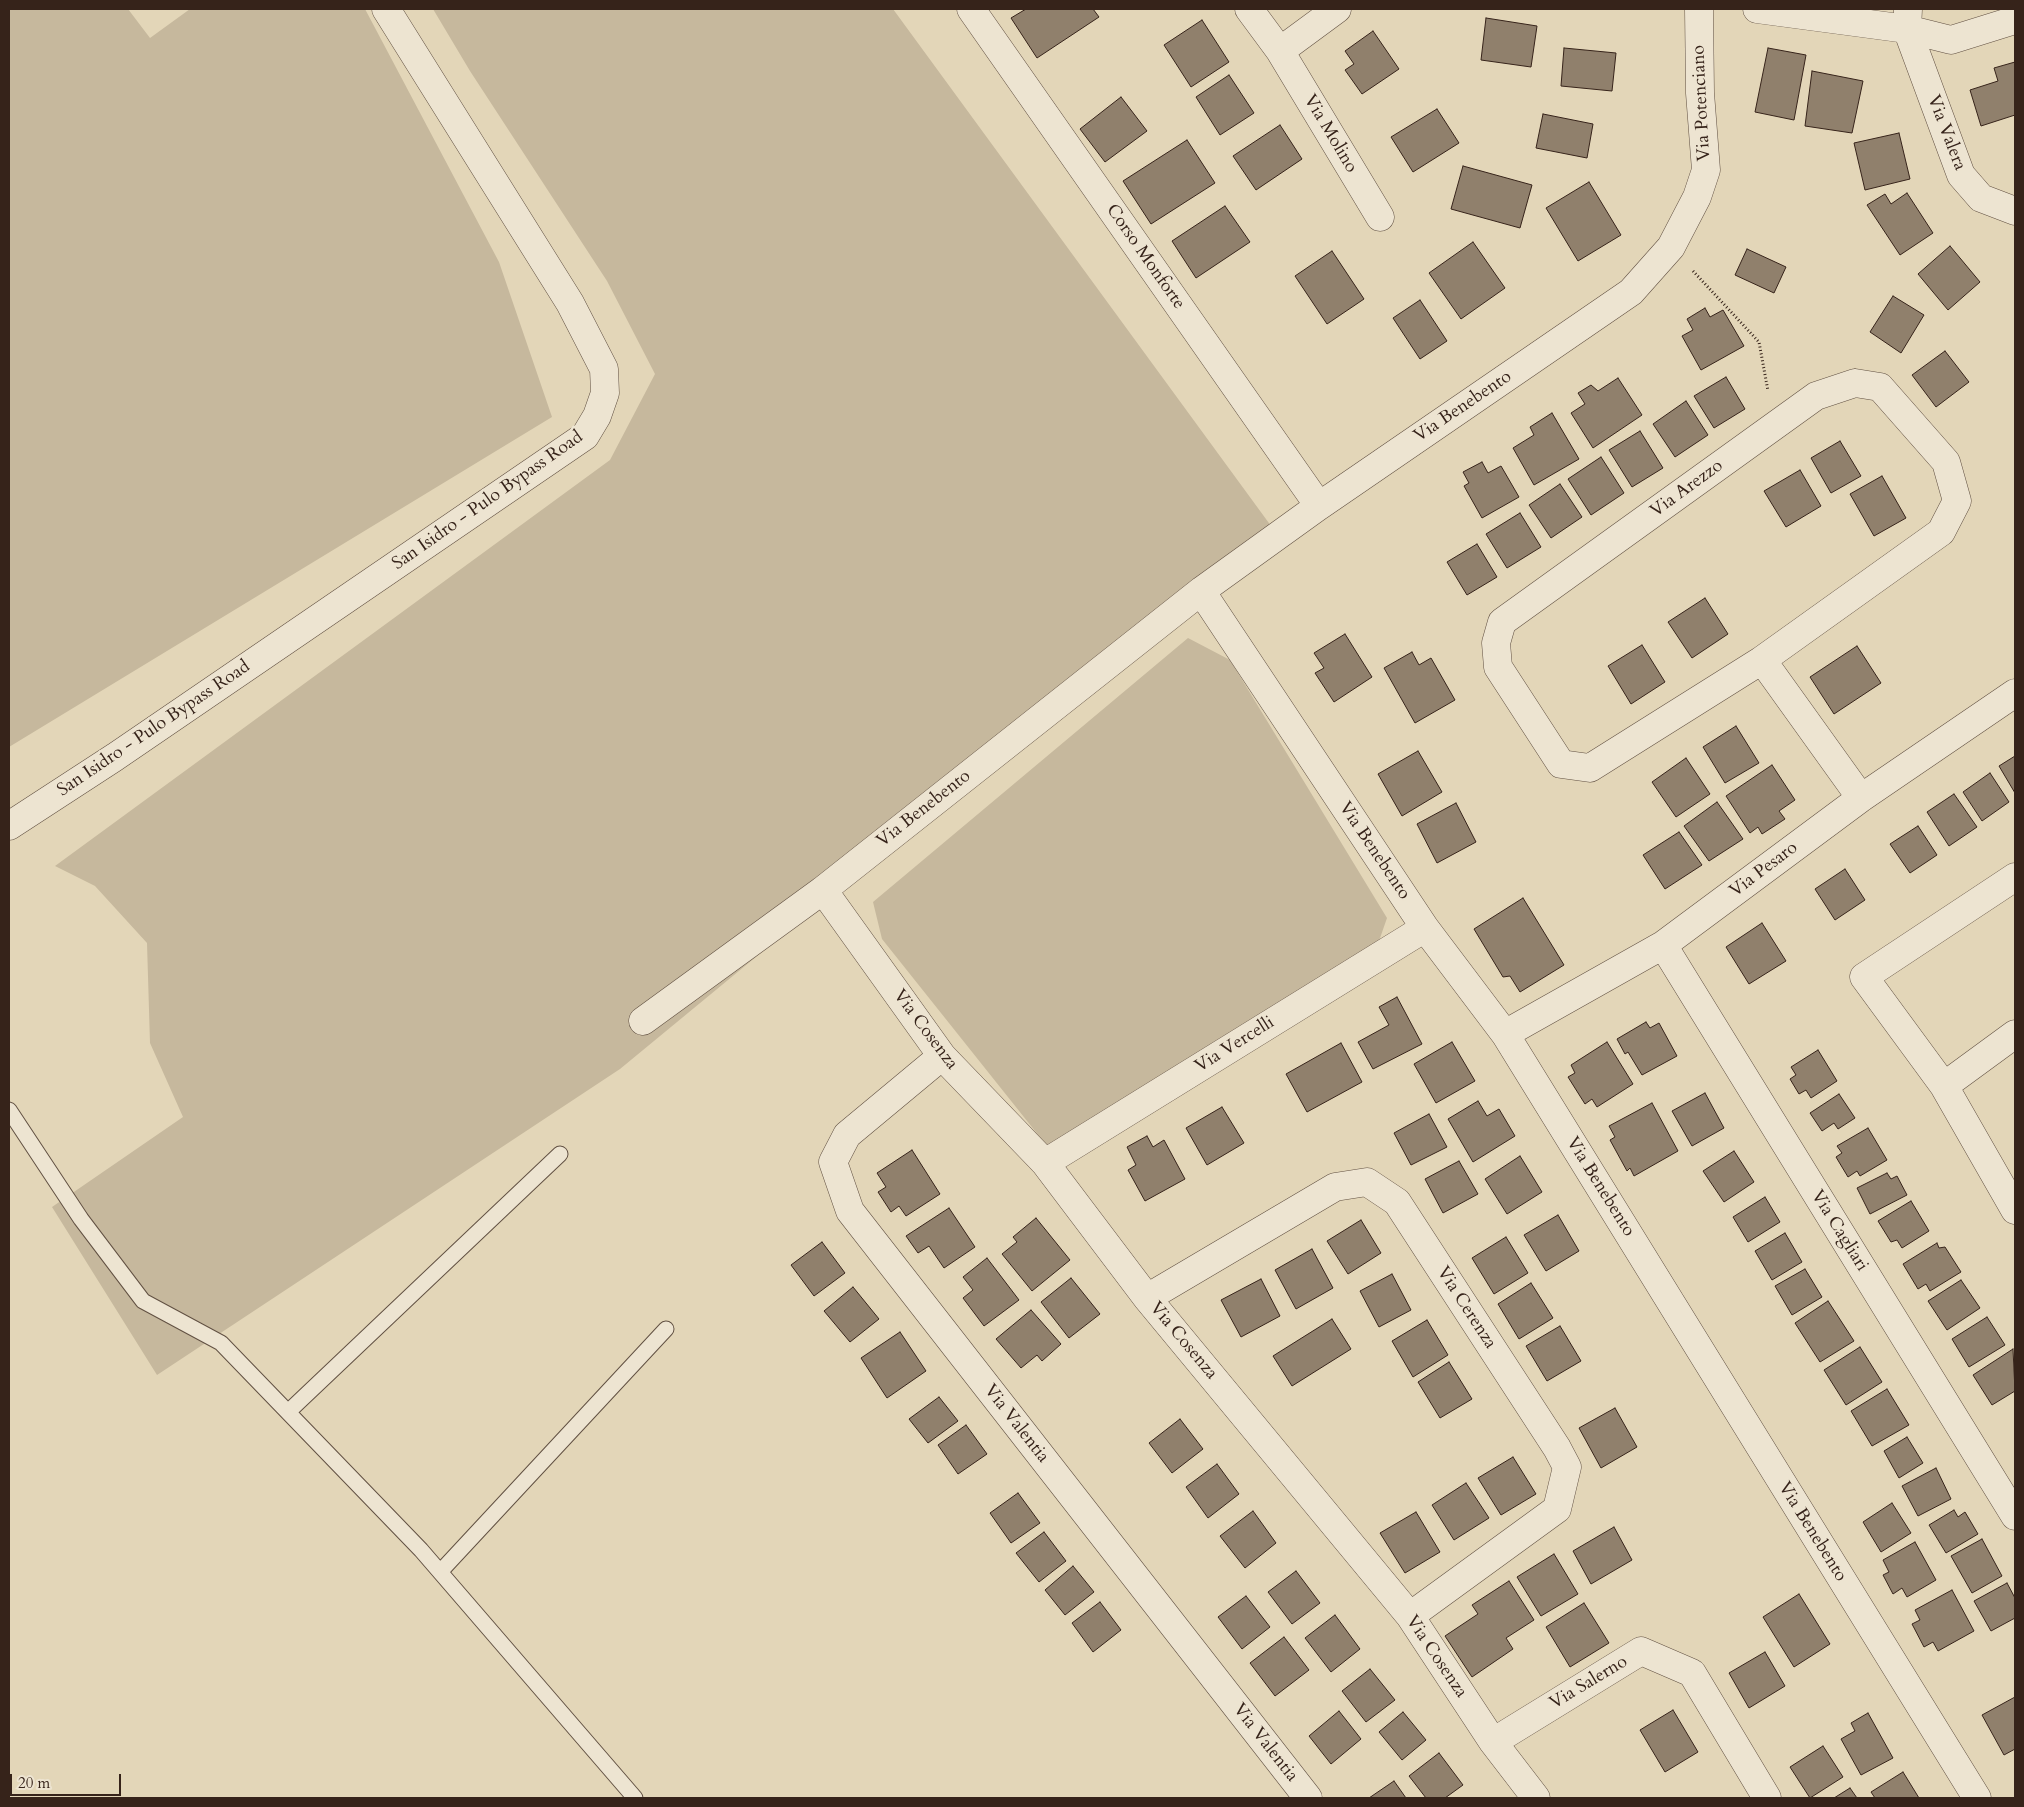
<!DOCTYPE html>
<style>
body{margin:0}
#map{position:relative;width:2024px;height:1807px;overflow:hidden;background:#e3d6b8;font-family:Cardo,serif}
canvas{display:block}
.frame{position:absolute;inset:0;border:10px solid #36231a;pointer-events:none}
.scale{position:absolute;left:10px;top:1774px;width:111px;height:22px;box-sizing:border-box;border:2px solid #36231a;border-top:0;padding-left:6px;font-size:15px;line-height:18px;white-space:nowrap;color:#36231a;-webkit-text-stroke:4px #ede4d1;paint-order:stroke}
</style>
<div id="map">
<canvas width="2024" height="1807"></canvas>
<div class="frame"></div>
<div class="scale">20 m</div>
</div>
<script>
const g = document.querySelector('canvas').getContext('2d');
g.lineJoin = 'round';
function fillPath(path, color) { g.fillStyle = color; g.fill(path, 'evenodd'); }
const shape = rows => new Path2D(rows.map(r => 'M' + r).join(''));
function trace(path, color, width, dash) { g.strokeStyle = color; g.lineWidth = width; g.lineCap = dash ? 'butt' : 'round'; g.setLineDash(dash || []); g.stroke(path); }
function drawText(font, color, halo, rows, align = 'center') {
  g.font = font + ' Cardo,serif'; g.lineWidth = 5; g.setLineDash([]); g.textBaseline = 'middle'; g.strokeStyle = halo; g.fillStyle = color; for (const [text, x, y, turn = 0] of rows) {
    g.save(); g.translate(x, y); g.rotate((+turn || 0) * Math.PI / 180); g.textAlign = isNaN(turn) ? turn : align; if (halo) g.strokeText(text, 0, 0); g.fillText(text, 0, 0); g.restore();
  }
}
fillPath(shape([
 [9,9,128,9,150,38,190,9,365,9,499,262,552,417,9,747],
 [433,9,893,9,1274,530,620,1069,157,1375,52,1207,183,1117,150,1043,147,943,95,886,55,866,610,460,655,374,607,281,470,71],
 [1188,638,1230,660,1387,918,1379,941,1047,1146,882,939,873,902]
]), '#c6b89d');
const building = shape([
 [1026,9,1093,9,1099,17,1037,58,1011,18,1026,9],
 [1486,18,1537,26,1531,67,1481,60,1486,18],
 [1202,20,1229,62,1191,87,1164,45,1202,20],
 [1373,31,1399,69,1362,94,1345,70,1354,64,1345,51,1373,31],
 [1564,48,1616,53,1612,91,1561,86,1564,48],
 [1768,48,1806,55,1794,120,1755,112,1768,48],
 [2015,62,2015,115,1981,126,1970,90,1998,81,1994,68,2015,62],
 [1812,71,1863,81,1852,133,1805,126,1812,71],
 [1229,75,1254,113,1220,135,1196,97,1229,75],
 [1121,97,1147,131,1105,162,1080,129,1121,97],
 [1437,109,1459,143,1413,172,1391,137,1437,109],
 [1543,114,1593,124,1587,158,1536,148,1543,114],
 [1280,125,1302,159,1256,190,1233,156,1280,125],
 [1899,133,1910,179,1865,190,1854,143,1899,133],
 [1187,140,1215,183,1151,224,1123,181,1187,140],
 [1463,166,1532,185,1520,228,1451,209,1463,166],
 [1589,182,1621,235,1578,261,1546,208,1589,182],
 [1907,193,1933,233,1900,255,1867,205,1885,194,1891,204,1907,193],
 [1225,206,1250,242,1196,278,1172,241,1225,206],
 [1473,242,1505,288,1461,319,1429,273,1473,242],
 [1950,246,1980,282,1948,310,1918,274,1950,246],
 [1747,249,1786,267,1774,293,1735,275,1747,249],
 [1332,251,1364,299,1327,324,1295,276,1332,251],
 [1893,296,1924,315,1901,353,1870,332,1893,296],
 [1420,300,1447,341,1420,359,1393,318,1420,300],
 [1705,308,1710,317,1723,310,1744,346,1701,370,1682,336,1693,330,1687,319,1705,308],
 [1945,351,1969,382,1936,407,1912,375,1945,351],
 [1726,377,1745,409,1714,428,1694,396,1726,377],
 [1618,378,1642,415,1593,448,1571,413,1585,404,1578,393,1591,385,1598,391,1618,378],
 [1686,401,1708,435,1675,457,1653,424,1686,401],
 [1552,413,1579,459,1534,485,1513,448,1534,435,1530,427,1552,413],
 [1640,431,1663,468,1632,487,1609,450,1640,431],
 [1840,441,1861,476,1831,493,1811,458,1840,441],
 [1601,457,1624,493,1591,515,1568,479,1601,457],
 [1482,462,1488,473,1501,466,1519,497,1482,518,1464,486,1469,483,1463,472,1482,462],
 [1800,470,1821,506,1786,527,1764,491,1800,470],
 [1882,476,1906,518,1874,536,1850,494,1882,476],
 [1560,484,1582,517,1551,538,1529,505,1560,484],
 [1520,513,1541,547,1507,568,1486,534,1520,513],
 [1477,544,1497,577,1467,595,1447,562,1477,544],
 [1705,598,1728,634,1692,658,1668,622,1705,598],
 [1345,634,1372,677,1334,702,1315,673,1324,668,1314,653,1345,634],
 [1642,645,1665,682,1631,704,1608,666,1642,645],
 [1857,646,1881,683,1834,714,1810,677,1857,646],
 [1412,652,1419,665,1431,658,1455,700,1415,723,1384,668,1412,652],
 [1736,726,1759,763,1725,783,1703,747,1736,726],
 [1418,751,1442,792,1402,816,1378,774,1418,751],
 [2015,756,2015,793,1999,766,2015,756],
 [1686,758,1710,794,1676,817,1652,782,1686,758],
 [1772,765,1795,800,1779,811,1785,819,1762,834,1758,827,1750,833,1726,796,1772,765],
 [1990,773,2009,802,1982,821,1963,792,1990,773],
 [1954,794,1977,827,1949,846,1927,812,1954,794],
 [1717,802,1743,839,1709,861,1684,826,1717,802],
 [1456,803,1476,842,1437,863,1417,824,1456,803],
 [1918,826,1937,855,1910,873,1890,844,1918,826],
 [1679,832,1702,865,1665,889,1643,855,1679,832],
 [1845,869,1865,900,1835,920,1815,889,1845,869],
 [1523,898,1564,965,1520,992,1510,976,1503,977,1474,929,1523,898],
 [1762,923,1786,961,1749,984,1726,947,1762,923],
 [1397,997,1422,1044,1373,1069,1358,1042,1389,1025,1379,1007,1397,997],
 [1646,1022,1650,1028,1659,1023,1677,1056,1642,1075,1628,1052,1625,1054,1617,1039,1646,1022],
 [1452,1042,1475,1081,1436,1103,1414,1064,1452,1042],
 [1607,1042,1633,1084,1597,1107,1592,1099,1585,1104,1568,1077,1575,1073,1571,1065,1607,1042],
 [1341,1043,1362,1082,1307,1112,1286,1074,1341,1043],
 [1818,1050,1837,1081,1811,1098,1806,1090,1799,1094,1790,1079,1796,1075,1791,1067,1818,1050],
 [1705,1093,1724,1128,1692,1146,1672,1111,1705,1093],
 [1839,1094,1855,1118,1838,1129,1834,1123,1822,1131,1810,1113,1839,1094],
 [1478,1101,1487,1116,1499,1109,1515,1136,1473,1162,1448,1119,1478,1101],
 [1652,1103,1678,1151,1634,1176,1630,1168,1627,1171,1610,1140,1615,1137,1609,1126,1652,1103],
 [1222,1107,1244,1143,1207,1165,1186,1128,1222,1107],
 [1429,1114,1447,1147,1411,1165,1394,1133,1429,1114],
 [1868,1128,1887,1160,1860,1176,1857,1171,1848,1177,1836,1157,1842,1153,1837,1146,1868,1128],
 [1147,1136,1153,1147,1164,1140,1185,1179,1145,1201,1128,1170,1136,1165,1127,1147,1147,1136],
 [912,1150,940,1194,906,1216,899,1206,891,1212,878,1192,886,1187,877,1173,912,1150],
 [1734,1151,1754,1182,1724,1202,1703,1171,1734,1151],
 [1520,1156,1542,1192,1507,1214,1485,1179,1520,1156],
 [1459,1161,1478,1194,1443,1213,1425,1179,1459,1161],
 [1887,1173,1891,1179,1897,1176,1907,1195,1870,1214,1857,1188,1887,1173],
 [1765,1197,1780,1222,1748,1242,1733,1217,1765,1197],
 [1911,1201,1929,1231,1902,1248,1897,1240,1891,1242,1878,1221,1911,1201],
 [949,1208,975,1247,944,1268,929,1246,918,1253,906,1236,949,1208],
 [1558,1215,1579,1251,1546,1271,1524,1235,1558,1215],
 [1036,1218,1070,1260,1032,1291,1002,1254,1017,1242,1013,1237,1036,1218],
 [1361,1220,1381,1253,1348,1274,1327,1241,1361,1220],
 [1785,1233,1802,1262,1772,1280,1755,1251,1785,1233],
 [1506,1237,1528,1273,1494,1294,1472,1258,1506,1237],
 [822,1242,845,1273,814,1296,791,1265,822,1242],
 [1937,1243,1939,1248,1945,1247,1961,1272,1930,1291,1926,1284,1918,1289,1903,1264,1937,1243],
 [1312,1249,1333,1288,1296,1309,1275,1270,1312,1249],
 [987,1258,1019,1300,984,1326,963,1298,973,1290,963,1277,987,1258],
 [1805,1269,1822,1297,1792,1315,1775,1286,1805,1269],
 [1392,1274,1411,1310,1379,1327,1360,1291,1392,1274],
 [1071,1278,1100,1314,1069,1338,1041,1302,1071,1278],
 [1261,1279,1280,1316,1241,1337,1221,1300,1261,1279],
 [1961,1280,1980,1308,1947,1330,1928,1301,1961,1280],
 [1531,1283,1553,1318,1519,1339,1498,1304,1531,1283],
 [853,1287,879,1319,850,1342,824,1311,853,1287],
 [1828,1301,1854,1341,1820,1362,1795,1323,1828,1301],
 [1031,1310,1061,1344,1042,1361,1037,1355,1021,1368,996,1339,1031,1310],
 [1987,1317,2005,1345,1969,1367,1952,1339,1987,1317],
 [1332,1319,1351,1349,1292,1386,1273,1356,1332,1319],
 [1427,1320,1448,1355,1413,1377,1392,1341,1427,1320],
 [1560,1326,1581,1361,1547,1381,1526,1346,1560,1326],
 [900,1332,926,1371,887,1398,861,1358,900,1332],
 [1860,1347,1882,1382,1846,1405,1824,1370,1860,1347],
 [2013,1349,2015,1391,1992,1405,1973,1375,2013,1349],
 [1449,1362,1472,1399,1440,1418,1418,1382,1449,1362],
 [1887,1389,1909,1425,1872,1446,1851,1411,1887,1389],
 [939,1397,958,1421,928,1443,909,1419,939,1397],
 [1615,1408,1637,1447,1601,1468,1579,1428,1615,1408],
 [1180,1419,1203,1449,1172,1473,1149,1443,1180,1419],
 [966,1425,987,1454,958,1474,938,1445,966,1425],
 [1907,1437,1923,1463,1899,1478,1884,1451,1907,1437],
 [1513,1457,1536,1494,1501,1515,1478,1478,1513,1457],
 [1217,1464,1239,1494,1208,1518,1186,1487,1217,1464],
 [1936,1468,1951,1499,1918,1516,1902,1486,1936,1468],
 [1466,1483,1489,1518,1454,1540,1432,1505,1466,1483],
 [1018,1493,1040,1523,1011,1543,990,1513,1018,1493],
 [1892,1503,1911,1533,1881,1552,1863,1522,1892,1503],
 [1954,1510,1958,1517,1965,1512,1978,1534,1946,1553,1929,1525,1954,1510],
 [1253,1511,1276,1543,1245,1568,1220,1536,1253,1511],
 [1416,1512,1440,1552,1405,1573,1380,1533,1416,1512],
 [1614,1527,1632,1560,1591,1584,1573,1551,1614,1527],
 [1044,1532,1066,1561,1039,1582,1016,1553,1044,1532],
 [1982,1539,2002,1576,1972,1593,1951,1556,1982,1539],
 [1915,1542,1936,1580,1907,1597,1902,1588,1893,1594,1883,1575,1889,1572,1883,1560,1915,1542],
 [1554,1554,1578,1594,1541,1616,1517,1577,1554,1554],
 [1073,1566,1094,1592,1065,1615,1045,1590,1073,1566],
 [1296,1571,1320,1603,1292,1624,1268,1592,1296,1571],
 [1509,1581,1534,1620,1506,1638,1513,1649,1472,1677,1445,1636,1478,1614,1472,1605,1509,1581],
 [2007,1583,2015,1598,2015,1618,1991,1631,1974,1601,2007,1583],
 [1952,1590,1974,1631,1938,1651,1933,1642,1924,1647,1912,1624,1920,1620,1915,1610,1952,1590],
 [1799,1594,1830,1644,1794,1667,1763,1617,1799,1594],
 [1246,1596,1270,1627,1242,1649,1218,1617,1246,1596],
 [1100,1602,1121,1630,1093,1652,1072,1623,1100,1602],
 [1584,1603,1609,1643,1570,1667,1546,1627,1584,1603],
 [1335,1615,1360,1649,1331,1672,1305,1638,1335,1615],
 [1284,1637,1309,1670,1275,1696,1250,1663,1284,1637],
 [1765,1652,1785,1686,1749,1708,1729,1673,1765,1652],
 [1370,1669,1395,1700,1366,1722,1342,1691,1370,1669],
 [2015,1697,2015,1749,2004,1755,1982,1715,2015,1697],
 [1673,1710,1698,1752,1665,1772,1640,1730,1673,1710],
 [1339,1711,1361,1739,1331,1764,1309,1736,1339,1711],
 [1403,1712,1426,1740,1402,1760,1379,1732,1403,1712],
 [1868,1713,1893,1758,1861,1775,1841,1739,1855,1731,1851,1723,1868,1713],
 [1823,1746,1843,1777,1810,1798,1790,1767,1823,1746],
 [1439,1753,1463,1785,1445,1798,1426,1798,1409,1776,1439,1753],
 [1903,1772,1919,1798,1875,1798,1871,1792,1903,1772],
 [1394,1781,1406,1798,1369,1798,1394,1781],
 [1850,1788,1857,1798,1834,1798,1850,1788]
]);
fillPath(building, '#90806c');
trace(building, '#36231a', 1);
const service = shape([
 [9,1110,81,1219,143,1301,221,1343,421,1550,635,1798],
 [288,1412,560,1154],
 [440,1572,666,1329]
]);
const minor = shape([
 [971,9,1319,506],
 [1249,9,1280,51,1380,217],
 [1757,9,1907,29,1951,40,2015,20],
 [1908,9,1907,29,1961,175,1981,198,2015,211],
 [1280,51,1337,9],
 [1855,383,1880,387,1946,462,1957,501,1941,532,1762,660,1590,768,1561,764,1498,667,1496,643,1502,622,1816,396,1855,383],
 [1201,591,1425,928,1505,1034,1977,1798],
 [1762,660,1861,798],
 [2015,877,1864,977,1944,1086,2015,1210],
 [823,890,942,1056,1045,1163,1147,1298,1410,1616,1493,1742,1536,1798],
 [1663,945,2015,1516],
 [643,1021,823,890,1201,591,1319,506,1631,292,1671,247,1697,197,1706,170,1700,93,1699,9],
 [1505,1034,1663,945,1861,798,2015,693],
 [942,1056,847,1135,833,1162,850,1211,1308,1798],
 [1944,1086,2015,1034],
 [1045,1163,1425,928],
 [1147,1298,1335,1187,1367,1182,1397,1202,1557,1448,1567,1467,1557,1509,1410,1616],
 [1493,1742,1641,1651,1692,1673,1767,1798]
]);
const tertiary = shape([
 [9,826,115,757,585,436,597,416,605,393,604,369,570,303,386,9]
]);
trace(service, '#615042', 17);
trace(minor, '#615042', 29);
trace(tertiary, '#615042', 29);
trace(shape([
 [1693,271,1759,342,1768,391]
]), '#36231a', 3, [1, 2.5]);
trace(service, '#ede4d1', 15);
trace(minor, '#ede4d1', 28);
trace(tertiary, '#ede4d1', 28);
drawText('18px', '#36231a', '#ede4d1', [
 ["Via Potenciano",1702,103,-93],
 ["Via Valera",1946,133,69],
 ["Via Molino",1330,134,59],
 ["Corso Monforte",1145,257,55],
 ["Via Benebento",1463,407,-34],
 ["Via Arezzo",1687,489,-36],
 ["San Isidro - Pulo Bypass Road",488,501,-35],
 ["San Isidro - Pulo Bypass Road",154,729,-34],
 ["Via Benebento",924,809,-38],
 ["Via Benebento",1374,851,56],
 ["Via Pesaro",1764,870,-37],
 ["Via Cosenza",925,1030,53],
 ["Via Vercelli",1235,1045,-32],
 ["Via Benebento",1600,1187,58],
 ["Via Cagliari",1839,1231,58],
 ["Via Cerenza",1466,1308,57],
 ["Via Cosenza",1183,1341,50],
 ["Via Valentia",1016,1424,52],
 ["Via Benebento",1812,1532,58],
 ["Via Cosenza",1436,1657,56],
 ["Via Salerno",1589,1683,-31],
 ["Via Valentia",1265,1743,52]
]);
</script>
